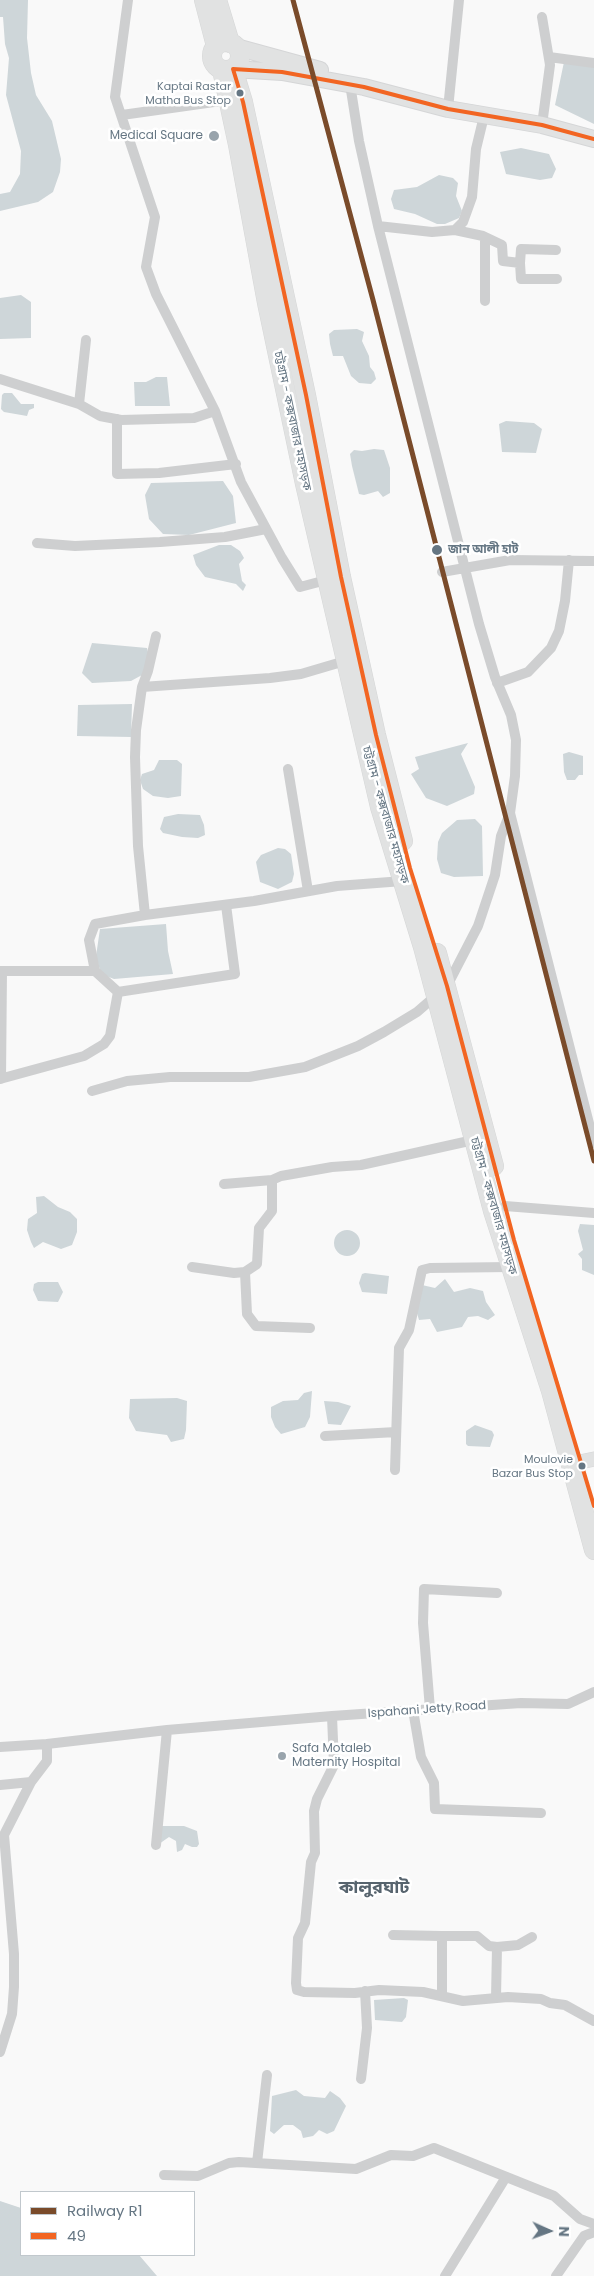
<!DOCTYPE html>
<meta charset="utf-8">
<style>
body{margin:0}
#map{position:relative;width:594px;height:2276px;overflow:hidden;background:#f9f9f9;font-family:Poppins,sans-serif}
canvas{display:block}
.legend{position:absolute;left:20px;top:2191px;width:175px;height:65px;box-sizing:border-box;background:#fff;border:1px solid #c1c8cd;margin:0;padding:6px 9px;list-style:none;font-size:15px;color:#657683}
.legend li{display:flex;align-items:center;gap:10px;height:25px}
.legend b{width:25px;border:1px solid #c1c8cd}
.north{position:absolute;left:524px;top:2206px;width:50px;height:50px;-webkit-text-stroke:4px #fff;paint-order:stroke;rotate:92deg;font-size:14px;font-weight:700;line-height:20px;text-align:center;color:#657683}
.north::after{content:'';display:block;margin:auto;width:18px;height:22px;background:#657683;clip-path:polygon(50% 0,100% 100%,50% 72%,0 100%)}
</style>
<div id="map">
<canvas width="594" height="2276"></canvas>
<ul class="legend">
<li><b style="height:6px;background:#7a4b2a"></b>Railway R1</li>
<li><b style="height:6px;background:#f26522"></b>49</li>
</ul>
<div class="north">N</div>
</div>
<script>
const g = document.querySelector('canvas').getContext('2d');
g.lineJoin = 'round';
function fillPath(path, color) { g.fillStyle = color; g.fill(path, 'evenodd'); }
const shape = rows => new Path2D(rows.map(r => 'M' + r).join(''));
function trace(path, color, width, dash) { g.strokeStyle = color; g.lineWidth = width; g.lineCap = dash ? 'butt' : 'round'; g.setLineDash(dash || []); g.stroke(path); }
function drawText(font, color, halo, rows, align = 'center') {
  g.font = font + ' Poppins,"Noto Sans Bengali",sans-serif'; g.lineWidth = 5; g.setLineDash([]); g.textBaseline = 'middle'; g.strokeStyle = halo; g.fillStyle = color; for (const [text, x, y, turn = 0] of rows) {
    g.save(); g.translate(x, y); g.rotate((+turn || 0) * Math.PI / 180); g.textAlign = isNaN(turn) ? turn : align; if (halo) g.strokeText(text, 0, 0); g.fillText(text, 0, 0); g.restore();
  }
}
fillPath(shape([
 [0,0,28,0,27,38,31,73,36,95,52,121,61,159,60,172,53,192,38,202,0,211,0,194,10,192,20,174,21,151,6,95,9,58,5,44,3,17,0,17],
 [564,62,594,66,594,124,555,105],
 [521,148,549,154,556,169,552,178,540,180,506,174,500,152],
 [439,175,453,178,458,183,456,196,462,211,459,218,445,224,437,224,415,214,394,209,391,199,394,190,417,187],
 [21,295,31,302,31,338,0,339,0,298],
 [357,329,364,332,362,341,369,356,370,367,374,372,376,379,371,384,359,383,351,376,343,356,333,356,330,344,329,334,334,330],
 [156,377,167,377,170,406,135,406,134,382,146,382],
 [4,393,12,393,21,404,34,404,34,408,29,410,27,416,4,412,1,409,2,395],
 [506,421,534,423,542,429,536,453,502,452,499,424],
 [374,449,384,450,390,468,390,493,383,497,378,491,364,495,359,494,352,466,350,454,354,450,362,451],
 [223,481,233,496,236,523,189,535,163,534,149,519,145,495,151,483],
 [219,545,231,545,240,551,244,558,239,564,242,581,246,585,243,591,236,584,205,577,196,565,193,555],
 [92,643,147,648,149,656,142,675,131,681,92,683,82,673],
 [132,704,131,737,77,736,78,705],
 [468,743,461,754,475,787,474,794,447,806,426,798,411,774,419,769,415,757],
 [569,752,583,756,583,775,579,775,575,780,567,780,564,772,563,754],
 [159,760,177,760,182,764,181,796,168,798,153,796,143,789,140,780,142,774,154,770],
 [178,814,200,815,204,825,205,835,198,838,182,837,163,833,160,829,164,817],
 [475,819,482,826,483,876,454,877,441,873,437,859,438,842,442,833,457,820],
 [278,848,285,849,291,854,294,874,292,882,278,889,260,882,256,862,261,855],
 [166,924,168,951,173,974,114,979,101,974,96,956,100,929],
 [44,1196,58,1207,70,1212,77,1219,77,1232,72,1245,61,1249,43,1242,34,1248,31,1242,27,1230,28,1219,37,1213,36,1197],
 [580,1224,594,1225,594,1275,582,1270,582,1259,578,1254,583,1250,578,1231],
 '334 1243a13 13 0 1 1 26 0a13 13 0 1 1-26 0Z',
 [365,1273,389,1276,387,1294,362,1292,359,1283,362,1274],
 [445,1279,454,1292,470,1288,483,1291,486,1302,495,1315,488,1320,478,1316,468,1317,462,1327,437,1332,430,1319,419,1320,416,1310,422,1285,435,1288],
 [38,1282,58,1282,63,1292,58,1302,38,1301,33,1290,34,1284],
 [312,1391,310,1417,305,1427,281,1434,275,1427,271,1417,271,1407,283,1401,298,1400,304,1393],
 [177,1398,187,1401,186,1430,184,1439,171,1442,167,1435,136,1431,129,1418,130,1399],
 [324,1401,338,1402,351,1406,341,1425,328,1424],
 [475,1425,492,1431,494,1435,490,1447,468,1446,466,1444,466,1431],
 [162,1826,184,1826,197,1831,199,1844,197,1847,192,1847,185,1844,182,1850,177,1852,176,1841,169,1837,159,1844],
 [404,1998,408,2000,406,2017,402,2022,375,2020,374,2000],
 [296,2090,304,2096,325,2098,330,2091,340,2098,346,2106,334,2131,327,2134,319,2130,313,2136,303,2138,301,2131,293,2125,284,2125,274,2134,270,2131,272,2096],
 [0,2201,21,2208,21,2255,139,2255,157,2276,0,2276]
]), '#ced6d9');
const secondary = shape([
 [570,1464,594,1459]
]);
const primary = shape([
 [236,47,320,70],
 [233,69,282,72,364,87,448,109,542,125,594,139]
]);
const highway = shape([
 [204,0,216,46],
 [217,0,230,43],
 '212 56a14 14 0 1 1 28 0a14 14 0 1 1-28 0Z',
 [233,69,243,102,306,395,341,577,376,735,403,841],
 [222,70,238,145,267,303,305,484,380,807,423,947,493,1211,551,1391,594,1550],
 [437,953,494,1166]
]);
trace(secondary, '#d5d6d7', 15);
trace(primary, '#d5d6d7', 18);
trace(highway, '#d5d6d6', 20);
trace(shape([
 [128,0,115,97,155,217,146,267,156,294,215,411,241,482,282,558,300,587,330,579],
 [549,57,594,63],
 [448,109,459,0],
 [122,115,228,100],
 [542,125,550,65,542,17],
 [378,226,432,232,455,230,463,222,472,197,476,149,484,116],
 [455,230,483,236,502,245,503,261,520,263,521,279,557,279],
 [520,263,521,249,556,250],
 [485,301,485,237],
 [0,379,79,404,100,416,121,420,194,418,215,411],
 [79,404,86,340],
 [117,419,117,474,159,473,236,464],
 [37,543,75,546,160,542,225,537,266,529],
 [442,572,510,560,594,561],
 [497,683,528,672,551,648,559,631,565,601,569,560],
 [142,687,148,671,156,636],
 [288,769,308,891],
 [510,813,594,1143],
 [145,915,254,901,337,886,403,881],
 [0,971,95,971],
 [118,992,95,971,89,940,95,924,145,915,138,846,135,757,136,730,142,687,270,678,301,674,345,661],
 [0,1079,84,1056,104,1044,110,1036,118,992,235,974,226,905],
 [1,1079,2,971],
 [92,1091,127,1081,170,1077,249,1077,305,1067,358,1046,384,1032,417,1012,447,986,478,926,495,875,501,836,510,813,515,776,516,740,511,715,495,677,479,624,378,226,359,141,350,84],
 [224,1184,272,1180],
 [505,1206,594,1213],
 [192,1267,234,1273,245,1272,257,1264,259,1228,272,1211,272,1180,281,1176,332,1167,361,1165,478,1139],
 [245,1272,247,1314,256,1326,310,1328],
 [325,1436,396,1432],
 [395,1470,399,1348,409,1330,422,1270,430,1268,510,1267],
 [594,1692,568,1704,521,1703,332,1716,334,1765,317,1799,314,1811,315,1853,311,1862,305,1923,298,1938,296,1983,297,1990,304,1992,355,1993,379,1990,423,1992,463,2001,508,1997,541,1999,550,2003,565,2005,594,2021],
 [430,1709,423,1623,424,1589,497,1593],
 [413,1710,421,1757,434,1783,435,1809,541,1813],
 [0,1747,47,1744],
 [0,1785,31,1782],
 [156,1845,167,1730,332,1716],
 [393,1935,442,1936],
 [497,1947,518,1945,532,1937],
 [442,1995,442,1936,477,1936,489,1946,497,1947,496,1998],
 [0,2052,12,2014,14,1987,14,1954,4,1835,31,1782,47,1761,47,1744,167,1730],
 [361,2079,367,2028,365,1991],
 [257,2163,267,2075],
 [164,2175,198,2176,229,2163,239,2162,356,2169,391,2155,413,2156,434,2148,554,2196,580,2219,594,2224],
 [445,2276,506,2177],
 [556,2276,584,2236,594,2232]
]), '#cecfd0', 10);
trace(secondary, '#e1e2e2', 14);
trace(primary, '#e1e2e2', 16);
trace(highway, '#e1e2e2', 19);
trace(shape([
 [594,139,542,125,448,109,364,87,282,72,233,69,243,102,306,395,341,577,376,735,410,868,447,986,514,1240,594,1506]
]), '#f26522', 4);
trace(shape([
 [293,0,373,300,594,1161]
]), '#7a4b2a', 5);
for (const [x, y, r, color] of [
 [240,93,4.5,"#657683"],
 [214,136,6,"#99a4ac"],
 [437,550,6,"#657683"],
 [582,1466,4.5,"#657683"],
 [282,1756,5,"#99a4ac"]
]) { const dot = new Path2D(); dot.arc(x, y, r, 0, 2 * Math.PI); g.fillStyle = color; g.fill(dot); trace(dot, '#fff', 2); }
drawText('11px', '#657683', '#fff', [
 ["Kaptai Rastar",231,87],
 ["Matha Bus Stop",231,101],
 ["Moulovie",573,1460],
 ["Bazar Bus Stop",573,1474]
], 'right');
drawText('12px', '#657683', '#fff', [
 ["Medical Square",203,136],
 ["Safa Motaleb",292,1749,"left"],
 ["Maternity Hospital",292,1763,"left"]
], 'right');
drawText('12px', '#657683', '#fff', [
 ["চট্টগ্রাম - কক্সবাজার মহাসড়ক",292,421,78],
 ["চট্টগ্রাম - কক্সবাজার মহাসড়ক",385,815,74],
 ["চট্টগ্রাম - কক্সবাজার মহাসড়ক",493,1206,74],
 ["Ispahani Jetty Road",427,1710,-4]
]);
drawText('bold 12px', '#657683', '#fff', [
 ["জান আলী হাট",448,550]
], 'left');
drawText('bold 18px', '#57646e', '#fff', [
 ["কালুরঘাট",374,1888]
]);
</script>
